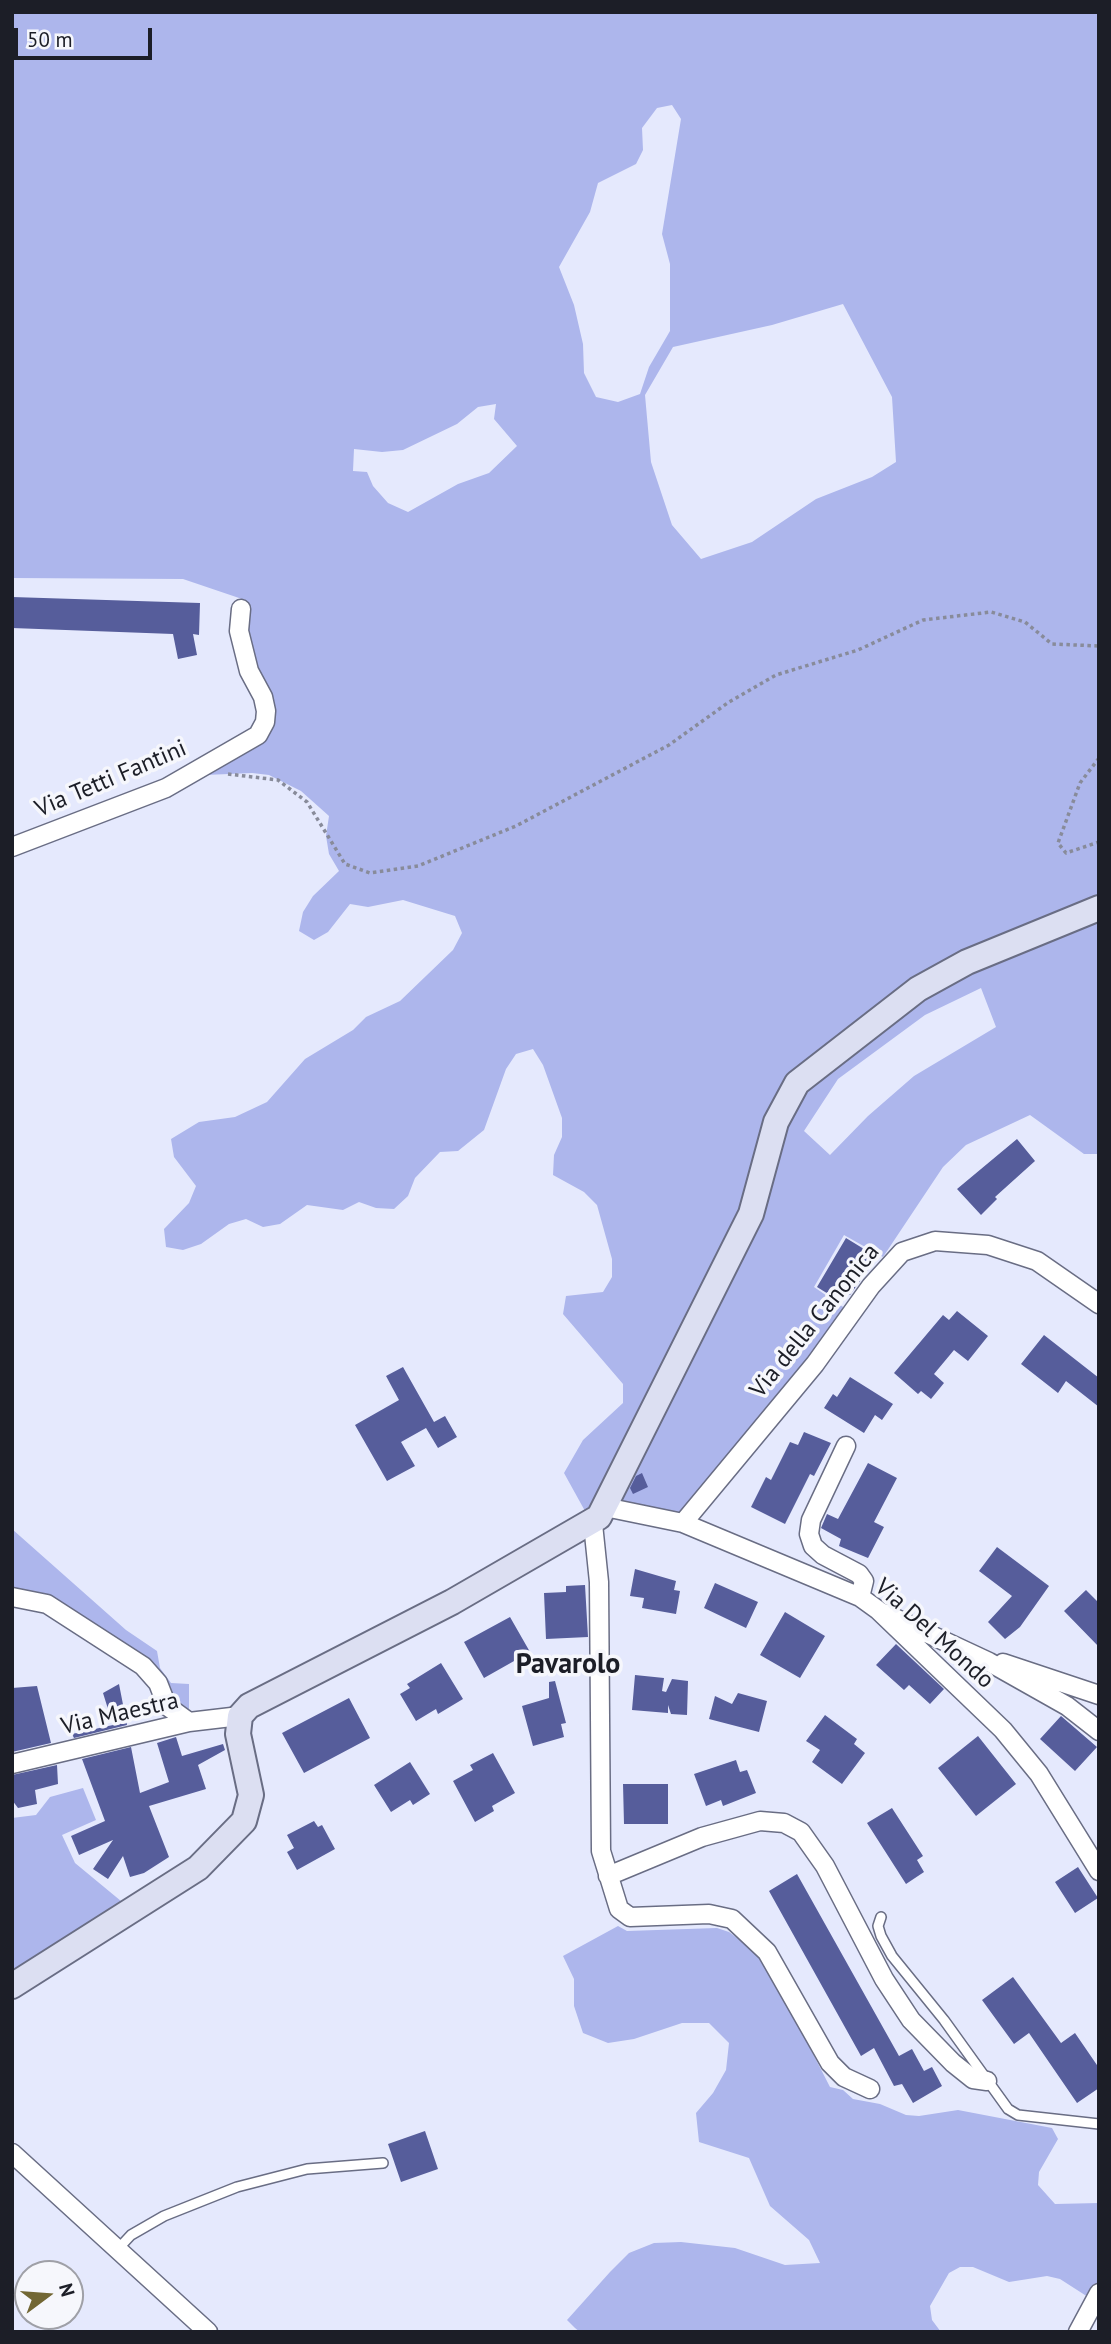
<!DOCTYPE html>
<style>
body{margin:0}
#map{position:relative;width:1111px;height:2344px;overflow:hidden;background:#e5e9fd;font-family:"PT Sans",sans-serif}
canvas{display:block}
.frame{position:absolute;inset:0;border:14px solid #1c1e27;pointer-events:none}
.north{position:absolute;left:14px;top:2260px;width:70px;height:70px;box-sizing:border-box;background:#f6f7fc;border:2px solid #9fa0a7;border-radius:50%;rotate:74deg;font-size:19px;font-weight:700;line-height:28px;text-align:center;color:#1c1e27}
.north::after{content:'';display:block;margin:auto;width:24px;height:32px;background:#726734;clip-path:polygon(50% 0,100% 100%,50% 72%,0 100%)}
.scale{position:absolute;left:14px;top:28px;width:138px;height:32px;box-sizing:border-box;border:4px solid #1c1e27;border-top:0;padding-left:9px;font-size:21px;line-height:24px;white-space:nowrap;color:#1c1e27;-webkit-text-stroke:5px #f6f7fc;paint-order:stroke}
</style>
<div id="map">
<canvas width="1111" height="2344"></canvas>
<div class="frame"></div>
<div class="north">N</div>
<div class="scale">50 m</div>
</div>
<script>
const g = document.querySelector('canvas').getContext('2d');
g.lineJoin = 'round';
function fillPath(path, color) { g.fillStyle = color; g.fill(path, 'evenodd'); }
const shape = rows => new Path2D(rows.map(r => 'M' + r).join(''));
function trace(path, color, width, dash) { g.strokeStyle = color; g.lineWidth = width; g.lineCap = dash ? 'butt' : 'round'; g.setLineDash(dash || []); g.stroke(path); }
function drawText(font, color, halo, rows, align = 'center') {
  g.font = font + ' "PT Sans",sans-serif'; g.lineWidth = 7; g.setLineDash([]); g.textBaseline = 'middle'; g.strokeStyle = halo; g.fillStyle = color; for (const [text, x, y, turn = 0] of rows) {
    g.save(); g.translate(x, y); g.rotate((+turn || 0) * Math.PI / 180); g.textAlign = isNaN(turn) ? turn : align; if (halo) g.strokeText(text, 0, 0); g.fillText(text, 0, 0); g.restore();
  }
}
fillPath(shape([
 [12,12,1099,12,1099,894,912,979,788,1075,765,1118,739,1210,594,1502,585,1511,564,1473,583,1440,623,1403,623,1384,563,1314,566,1296,603,1292,612,1277,612,1259,597,1205,584,1192,553,1175,554,1155,562,1137,562,1118,543,1065,533,1049,516,1054,506,1069,484,1130,458,1151,440,1152,415,1178,408,1196,394,1209,376,1208,359,1202,343,1210,307,1205,280,1224,263,1227,246,1219,229,1224,201,1244,183,1250,166,1247,164,1229,189,1203,196,1186,174,1157,171,1139,199,1122,235,1117,267,1102,305,1059,353,1030,366,1017,400,1001,453,950,462,933,455,916,403,900,368,907,350,904,328,932,314,940,299,931,303,912,313,896,339,871,329,854,326,836,329,816,301,791,269,775,252,773,205,775,265,741,273,724,274,710,257,669,248,631,245,600,183,579,12,578],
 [672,105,681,119,662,234,670,264,670,331,649,367,640,394,618,402,596,397,584,373,583,344,574,305,559,267,590,212,598,183,636,164,643,150,642,128,657,108],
 [843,304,892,397,896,462,872,477,816,499,752,542,701,559,672,525,651,462,645,395,673,347,772,325],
 [496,404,494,419,517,446,489,473,458,484,408,512,388,503,373,486,367,472,353,471,354,449,382,452,403,450,457,424,478,407],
 [1099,918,1099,1154,1084,1154,1030,1115,966,1145,943,1167,883,1257,844,1235,814,1287,849,1311,684,1518,611,1504,800,1085,921,991],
 [981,988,996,1027,914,1076,868,1116,830,1155,804,1131,838,1079,925,1015],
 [12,1529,126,1630,157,1651,160,1668,171,1683,189,1684,189,1717,169,1703,145,1663,12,1594],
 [83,1788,96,1820,62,1835,75,1863,127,1906,12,1981,12,1818,36,1815,50,1797],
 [618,1926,627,1931,717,1928,729,1932,756,1952,772,1974,830,2087,843,2090,853,2099,880,2104,906,2115,919,2116,958,2110,1052,2128,1058,2139,1039,2172,1038,2185,1055,2204,1099,2203,1099,2285,1088,2297,1060,2279,1047,2276,1009,2282,973,2267,960,2267,949,2273,930,2306,932,2320,941,2332,580,2332,575,2328,567,2320,610,2272,629,2253,654,2243,681,2242,735,2248,785,2265,820,2263,809,2240,770,2206,749,2158,699,2142,696,2113,713,2093,726,2070,729,2043,709,2023,682,2023,634,2039,608,2043,583,2033,574,2006,574,1979,563,1956]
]), '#adb6ec');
fillPath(shape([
 [12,597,200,603,199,635,193,634,197,655,178,659,173,634,12,628],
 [1017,1139,1035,1161,995,1197,997,1199,981,1215,957,1189],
 [846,1238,877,1257,850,1295,843,1291,838,1300,817,1287],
 [957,1311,988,1336,968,1361,954,1350,934,1374,944,1383,931,1399,921,1391,918,1394,894,1373,943,1315,949,1320],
 [1044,1335,1099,1378,1099,1407,1066,1381,1058,1393,1021,1364],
 [403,1367,434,1422,445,1416,457,1437,438,1448,426,1428,401,1442,415,1466,387,1481,355,1425,399,1400,386,1376],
 [850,1377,893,1404,882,1420,875,1415,864,1433,824,1408,833,1394,837,1397],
 [804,1432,831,1443,814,1476,810,1474,785,1524,751,1507,766,1477,771,1480,790,1442,798,1445],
 [868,1463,897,1478,874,1522,884,1527,868,1558,839,1546,841,1539,821,1528,827,1514,838,1519],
 [642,1473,648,1487,633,1494,630,1488,636,1476],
 [997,1547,1049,1586,1020,1627,1005,1639,988,1622,1012,1596,979,1571],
 [635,1569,676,1581,674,1590,680,1591,676,1614,642,1608,644,1598,630,1596],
 [715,1583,758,1602,746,1628,704,1608],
 [585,1585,588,1637,546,1639,544,1593,566,1592,566,1586],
 [1086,1590,1099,1603,1099,1647,1064,1611],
 [785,1612,825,1636,800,1678,760,1655],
 [510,1617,530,1652,484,1678,464,1642],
 [896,1644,944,1689,930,1704,909,1685,904,1690,876,1665],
 [441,1663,463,1699,438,1714,436,1709,416,1721,400,1694,410,1688,407,1684],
 [635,1675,664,1678,662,1691,666,1692,672,1679,688,1681,687,1715,671,1714,668,1705,668,1713,632,1710],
 [555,1681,566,1723,561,1724,564,1737,533,1746,522,1706,549,1698,549,1682],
 [119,1684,127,1725,74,1738,72,1734,113,1725,103,1693],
 [37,1686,51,1743,12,1752,12,1688],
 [738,1693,767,1701,759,1732,709,1719,715,1696,732,1704],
 [349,1698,370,1738,304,1773,282,1733],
 [825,1715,857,1739,854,1744,865,1753,842,1784,812,1762,820,1750,806,1741],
 [1061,1716,1097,1747,1075,1771,1040,1739],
 [978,1736,1016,1784,976,1816,938,1768],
 [176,1737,182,1756,223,1744,225,1750,198,1765,206,1789,149,1806,169,1857,144,1873,130,1877,123,1856,108,1879,93,1869,113,1840,79,1855,71,1836,105,1821,82,1759,131,1747,140,1793,169,1782,157,1743],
 [493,1753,515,1793,492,1806,494,1811,475,1822,453,1781,473,1770,470,1765],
 [736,1760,740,1772,747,1770,756,1793,723,1806,721,1800,706,1806,694,1774],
 [410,1762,430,1794,413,1805,410,1800,391,1812,374,1785],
 [57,1765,58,1784,35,1790,37,1804,18,1808,12,1800,12,1775],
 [623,1784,668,1784,668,1824,624,1824],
 [892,1808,923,1856,917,1860,924,1872,906,1884,867,1823],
 [314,1821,318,1827,322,1825,335,1849,297,1870,287,1852,294,1848,287,1835],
 [1078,1867,1098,1898,1075,1913,1055,1882],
 [797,1874,899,2056,912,2049,924,2071,932,2067,942,2086,913,2103,902,2084,894,2086,874,2048,861,2056,769,1891],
 [1013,1977,1061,2043,1075,2033,1099,2068,1099,2088,1077,2103,1029,2033,1014,2044,982,2000],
 [425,2131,438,2169,401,2182,388,2144]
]), '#565d9b');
const lane = shape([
 [881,1917,878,1926,881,1936,892,1956,944,2020,1008,2109,1018,2115,1099,2124],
 [117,2250,131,2235,164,2216,237,2187,307,2169,383,2163]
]);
const street = shape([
 [12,847,166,788,258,735,265,722,266,711,263,697,249,671,239,631,241,609],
 [846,1446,811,1520,809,1534,813,1546,823,1555,859,1574,864,1581,860,1597],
 [605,1507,683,1523,860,1597,878,1610,1003,1730,1039,1774,1099,1871],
 [683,1523,815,1364,871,1286,902,1252,935,1241,988,1245,1037,1261,1099,1304],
 [593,1524,599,1582,601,1851,619,1909,630,1917,709,1914,732,1919,767,1952,830,2063,844,2077,870,2089],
 [12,1597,47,1604,143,1666,158,1683,167,1706,189,1722],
 [884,1613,989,1662,1067,1706,1099,1731],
 [1003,1663,1099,1695],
 [12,1764,189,1722,240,1716],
 [608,1876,702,1837,760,1821,784,1823,801,1832,825,1866,884,1979,911,2020,953,2063,973,2079,987,2081],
 [12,2153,208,2332],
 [1078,2332,1099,2293]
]);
const secondary = shape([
 [12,1986,198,1868,244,1821,251,1795,238,1734,240,1716,249,1706,452,1602,599,1517,751,1214,776,1122,797,1083,918,989,967,962,1099,908]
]);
trace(lane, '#696d84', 12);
trace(street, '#696d84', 21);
trace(secondary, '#696d84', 28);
trace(shape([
 [1099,758,1080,783,1058,843,1066,853,1099,842],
 [228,774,278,780,307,802,345,864,370,873,418,866,516,826,669,745,729,702,776,675,858,650,923,620,991,612,1025,622,1052,644,1099,646]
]), '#888b9a', 3.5, [3.5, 3.5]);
trace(lane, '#fff', 9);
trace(street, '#fff', 18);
trace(secondary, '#dcdff2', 24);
drawText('24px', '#1c1e27', '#f6f7fc', [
 ["Via Tetti Fantini",111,779,-23],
 ["Via della Canonica",815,1321,-51],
 ["Via Del Mondo",934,1634,42],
 ["Via Maestra",120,1714,-13]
]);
drawText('bold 28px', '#1c1e27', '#f6f7fc', [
 ["Pavarolo",568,1665]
]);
</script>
